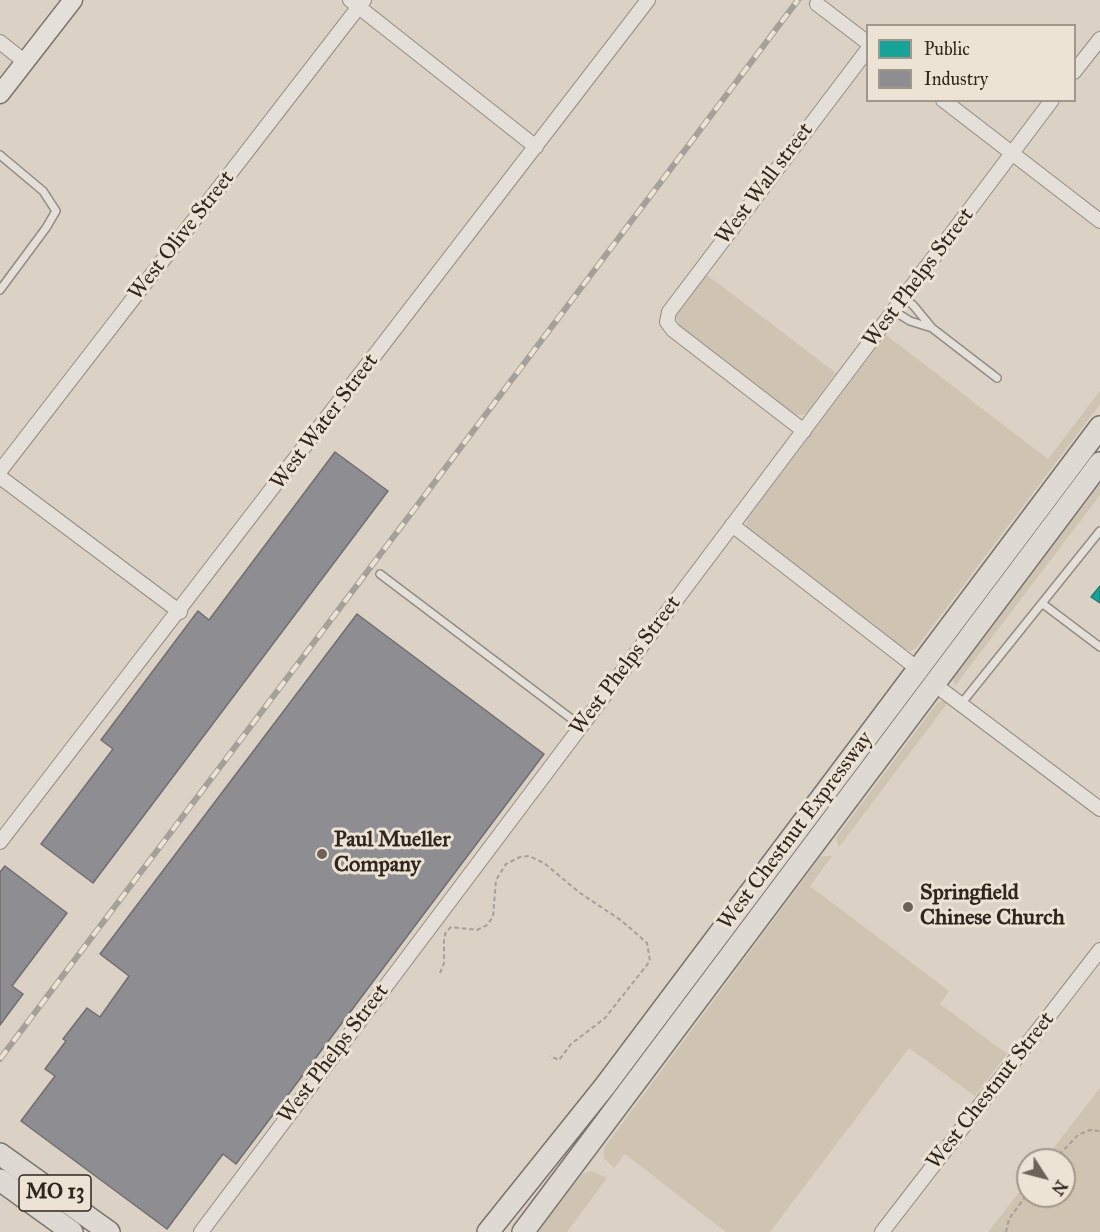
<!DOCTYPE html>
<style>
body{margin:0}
#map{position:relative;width:1100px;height:1232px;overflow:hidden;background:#dbd2c5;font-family:"IM FELL Great Primer",serif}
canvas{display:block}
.legend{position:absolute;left:866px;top:24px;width:210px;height:78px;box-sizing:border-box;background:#ede3d4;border:2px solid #a2978b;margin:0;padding:8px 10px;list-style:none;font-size:18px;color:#31261e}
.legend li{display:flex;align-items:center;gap:12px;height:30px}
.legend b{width:30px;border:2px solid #a2978b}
.north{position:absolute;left:1016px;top:1148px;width:60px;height:60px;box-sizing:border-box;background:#ede3d4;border:2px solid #a2978b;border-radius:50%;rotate:126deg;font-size:16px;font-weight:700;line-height:24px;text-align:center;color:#31261e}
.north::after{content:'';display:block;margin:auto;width:21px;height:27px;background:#6c6258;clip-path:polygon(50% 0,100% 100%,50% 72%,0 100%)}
</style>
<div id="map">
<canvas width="1100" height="1232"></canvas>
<ul class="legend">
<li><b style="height:16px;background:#17a398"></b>Public</li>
<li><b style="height:16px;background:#8d8d92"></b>Industry</li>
</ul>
<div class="north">N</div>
</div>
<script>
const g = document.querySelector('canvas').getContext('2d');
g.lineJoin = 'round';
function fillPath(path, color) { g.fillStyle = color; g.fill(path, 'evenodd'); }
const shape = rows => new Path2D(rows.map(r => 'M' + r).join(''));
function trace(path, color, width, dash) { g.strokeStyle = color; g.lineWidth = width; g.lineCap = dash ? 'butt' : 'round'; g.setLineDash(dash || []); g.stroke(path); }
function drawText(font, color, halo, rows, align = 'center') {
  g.font = font + ' "IM FELL Great Primer",serif'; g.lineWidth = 6; g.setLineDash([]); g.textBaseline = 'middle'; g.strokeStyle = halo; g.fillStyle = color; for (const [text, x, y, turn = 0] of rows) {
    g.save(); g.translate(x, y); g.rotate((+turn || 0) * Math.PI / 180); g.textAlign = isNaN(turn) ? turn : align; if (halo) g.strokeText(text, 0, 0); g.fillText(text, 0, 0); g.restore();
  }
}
fillPath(shape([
 [703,272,836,373,808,411,803,415,793,415,681,330,676,316,678,307],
 [886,335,1048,459,1100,391,1100,404,916,648,911,651,900,647,749,531,746,526,747,519],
 [1100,482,1100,495,955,686,953,679],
 [945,700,949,701,839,847,836,838,938,702],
 [821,856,832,856,810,886,949,991,940,1004,1007,1054,975,1096,909,1048,770,1232,726,1232,625,1154,614,1168,604,1158,604,1148],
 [1100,1088,1100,1232,988,1232,1028,1181,1028,1196,1064,1196,1064,1160,1044,1160],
 [592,1171,607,1178,567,1232,538,1232,582,1174]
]), '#cfc3b2');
const public = shape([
 [1100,586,1100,603,1091,597,1100,586]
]);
fillPath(public, '#17a398');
trace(public, '#1f7e73', 1.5);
const industry = shape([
 [335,452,388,491,93,883,41,844,113,749,101,740,198,611,209,620,335,452],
 [357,614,544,754,236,1164,223,1154,167,1229,21,1121,55,1076,45,1069,66,1041,63,1039,87,1008,100,1017,129,976,100,954,357,614],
 [5,866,67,913,12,986,23,994,0,1025,0,872,5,866]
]);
fillPath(industry, '#8d8d92');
trace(industry, '#716e6f', 1.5);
const service = shape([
 [0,155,43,191,56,211,46,228,0,290],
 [904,298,913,305,932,328,997,378],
 [894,311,910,321,932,328],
 [380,574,581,726],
 [1043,604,1100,647],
 [961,704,1100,531]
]);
const minor = shape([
 [350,0,536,147],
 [817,4,868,43],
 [0,42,25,62],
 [1074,72,1100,39],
 [943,100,1100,221],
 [804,431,673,330,667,322,669,312,868,49],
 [0,471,364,0],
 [0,477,180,612],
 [732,525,918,669],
 [934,684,1100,809],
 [0,842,648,0],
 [201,1232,1052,100],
 [882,1232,1100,950]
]);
const secondary = shape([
 [0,94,73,0]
]);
const primary = shape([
 [0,1154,109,1232],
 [0,1180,72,1232],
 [488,1232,605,1086,1100,427],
 [523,1232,1100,463]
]);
trace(service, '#928c84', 10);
trace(minor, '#928c84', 16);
trace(secondary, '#7a746c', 21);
trace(primary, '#7a746c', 24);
trace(shape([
 [440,973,444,963,444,938,446,932,451,927,477,930,487,925,493,917,496,880,506,864,520,857,529,856,544,863,580,893,622,921,647,943,650,961,605,1018,571,1044,559,1060,550,1056],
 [1054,1160,1078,1135,1090,1130,1100,1131],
 [1006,1232,1009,1219,1028,1193]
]), '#a5a09a', 2, [4.5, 3]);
trace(service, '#e4dfd9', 7);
trace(minor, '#e4dfd9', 14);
trace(secondary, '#e4dfd9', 18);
trace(primary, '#dedad3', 21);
const rail = shape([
 [0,1059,798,0]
]);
trace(rail, '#a5a09a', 6);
trace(rail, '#ede3d4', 4, [11]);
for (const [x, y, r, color] of [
 [322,854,6,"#6c6258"],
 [908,907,6,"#6c6258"]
]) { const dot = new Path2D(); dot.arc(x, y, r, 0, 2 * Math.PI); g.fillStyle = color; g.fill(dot); trace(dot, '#ede3d4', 2); }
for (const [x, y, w] of [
 [55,1193,72]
]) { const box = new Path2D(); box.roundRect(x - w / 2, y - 18, w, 36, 4.5); g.fillStyle = '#ede3d4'; g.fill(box); trace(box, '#31261e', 1.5); }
drawText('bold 21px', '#31261e', null, [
 ["MO 13",55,1193]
]);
drawText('22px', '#31261e', '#ede3d4', [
 ["West Wall street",765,184,-53],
 ["West Olive Street",182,236,-52],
 ["West Phelps Street",919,278,-53],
 ["West Water Street",325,422,-53],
 ["West Phelps Street",626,666,-53],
 ["West Chestnut Expressway",796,831,-53],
 ["West Phelps Street",334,1054,-53],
 ["West Chestnut Street",991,1091,-52]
]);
drawText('bold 22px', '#31261e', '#ede3d4', [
 ["Paul Mueller",334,841],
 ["Company",334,866],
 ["Springfield",920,894],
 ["Chinese Church",920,919]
], 'left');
</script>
